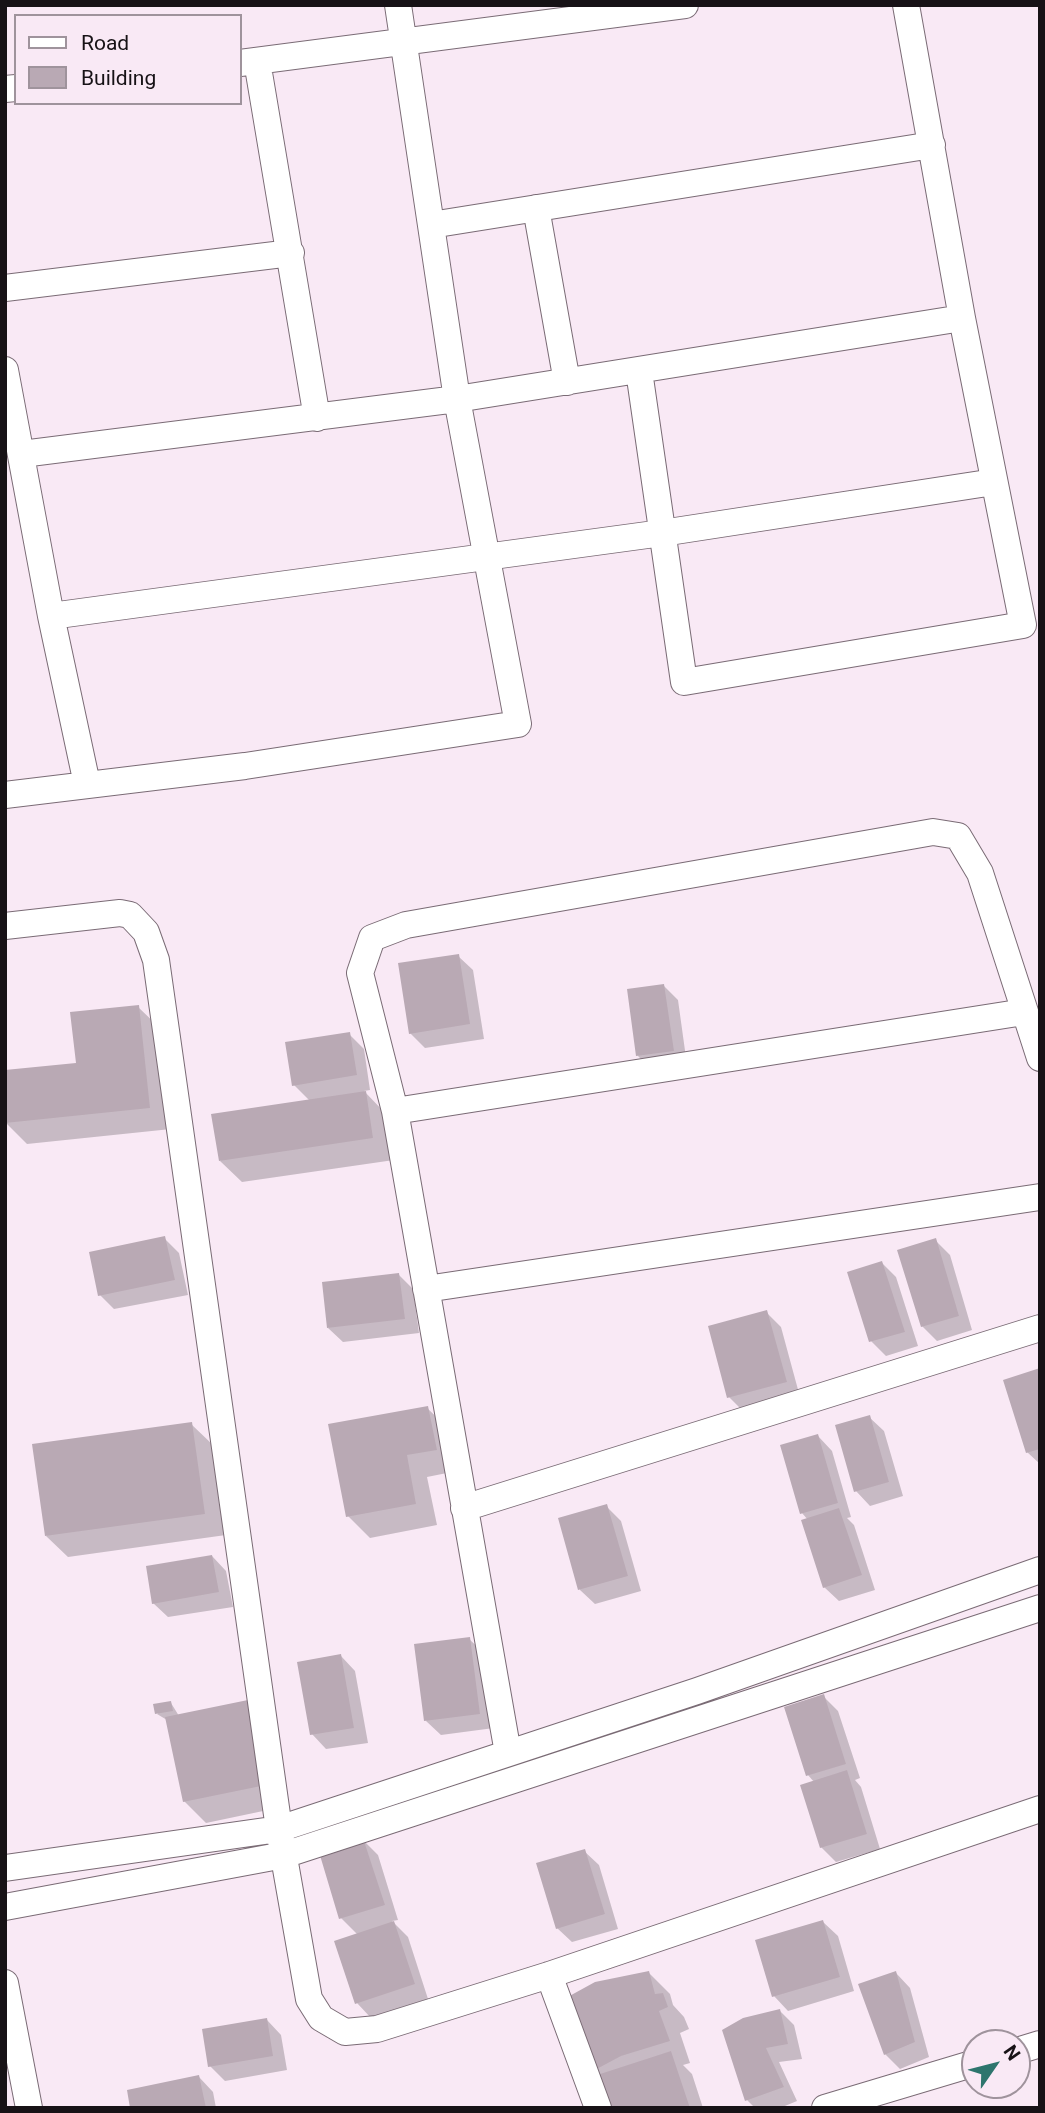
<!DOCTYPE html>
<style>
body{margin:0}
#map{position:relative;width:1045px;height:2113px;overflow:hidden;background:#f9e9f5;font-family:Roboto,sans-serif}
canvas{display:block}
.frame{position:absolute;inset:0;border:7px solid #171216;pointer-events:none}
.legend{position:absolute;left:14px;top:14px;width:228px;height:91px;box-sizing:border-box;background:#f9e9f5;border:2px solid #9f939c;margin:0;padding:9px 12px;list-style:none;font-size:21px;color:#171216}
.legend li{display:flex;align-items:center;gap:14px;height:35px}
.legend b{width:35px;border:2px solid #9f939c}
.north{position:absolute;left:961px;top:2029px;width:70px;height:70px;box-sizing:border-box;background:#f9e9f5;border:2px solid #9f939c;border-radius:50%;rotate:55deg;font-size:19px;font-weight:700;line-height:28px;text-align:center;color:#171216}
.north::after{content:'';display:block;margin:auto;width:24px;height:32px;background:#2d756d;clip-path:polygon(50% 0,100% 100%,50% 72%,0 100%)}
</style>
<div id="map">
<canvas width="1045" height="2113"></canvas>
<div class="frame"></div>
<ul class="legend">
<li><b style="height:9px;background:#fff"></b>Road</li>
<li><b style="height:19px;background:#b9a9b4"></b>Building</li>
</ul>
<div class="north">N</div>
</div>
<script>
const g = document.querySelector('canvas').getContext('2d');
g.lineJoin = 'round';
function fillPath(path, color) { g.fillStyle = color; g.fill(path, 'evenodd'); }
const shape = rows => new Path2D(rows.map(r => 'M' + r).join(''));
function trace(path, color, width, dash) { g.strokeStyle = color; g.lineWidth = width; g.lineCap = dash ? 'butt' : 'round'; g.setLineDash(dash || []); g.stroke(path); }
fillPath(shape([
 [458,956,473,970,484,1039,425,1048,410,1033],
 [663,985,678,1000,687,1065,652,1070,638,1056],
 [138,1007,160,1028,171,1129,27,1144,6,1123,78,1064],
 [349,1034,364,1049,370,1090,364,1091,387,1115,394,1160,242,1182,220,1161,310,1101,294,1085],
 [164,1238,179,1253,188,1295,114,1309,100,1295],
 [935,1240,950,1255,972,1330,937,1341,922,1326],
 [882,1263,896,1277,918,1346,886,1356,871,1341],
 [399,1275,413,1289,419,1333,343,1342,328,1328],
 [766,1312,781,1327,800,1397,744,1412,729,1397],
 [1040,1370,1040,1464,1027,1452],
 [427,1408,449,1429,457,1471,427,1477,437,1525,370,1538,348,1516],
 [869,1417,884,1431,903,1496,870,1506,856,1491],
 [191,1424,213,1445,226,1535,68,1557,46,1536],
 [818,1436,832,1451,851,1517,847,1518,854,1525,875,1590,839,1601,824,1587,808,1520,802,1513],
 [606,1506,621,1521,641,1591,595,1604,580,1590,560,1520],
 [212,1556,226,1571,233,1607,168,1617,153,1603],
 [469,1639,484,1653,494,1728,441,1735,426,1721],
 [341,1656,355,1671,368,1743,326,1749,312,1734],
 [823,1696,838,1711,860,1778,855,1780,861,1787,880,1849,836,1862,821,1847,814,1782,808,1775,786,1708],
 [171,1703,179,1716,287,1806,206,1823,184,1801,167,1720,157,1714],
 [363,1840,378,1855,398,1920,392,1921,408,1937,428,1999,371,2018,357,2003,358,1935,341,1918],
 [584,1851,599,1865,618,1929,572,1942,557,1928],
 [823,1922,838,1936,854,1991,788,2011,774,1996],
 [648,1972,670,1994,673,2005,684,2017,689,2029,680,2033,690,2063,683,2065,692,2074,703,2108,609,2108,595,2070],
 [896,1973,910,1988,929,2057,900,2069,885,2054],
 [780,2011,794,2025,802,2059,779,2062,797,2101,780,2108,755,2108,747,2100,724,2031],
 [267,2020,281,2035,287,2070,225,2081,210,2066],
 [199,2077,213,2092,216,2108,132,2108]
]), '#0003');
fillPath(shape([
 [459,954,470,1024,409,1034,398,963],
 [664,984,674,1051,636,1056,627,989],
 [139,1005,150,1108,5,1123,5,1070,76,1063,70,1012],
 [350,1032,357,1075,292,1086,285,1042],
 [366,1091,373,1138,219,1161,211,1114],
 [165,1236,175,1280,98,1296,89,1252],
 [936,1238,959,1316,921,1327,897,1250],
 [882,1261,905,1332,869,1342,847,1272],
 [399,1273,405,1319,327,1328,322,1282],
 [767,1310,787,1382,727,1398,708,1326],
 [1040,1368,1040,1449,1026,1453,1003,1380],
 [428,1406,437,1450,407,1455,416,1504,346,1517,328,1424],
 [870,1415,889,1482,854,1492,835,1425],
 [192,1422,205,1514,45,1536,32,1444],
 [818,1434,838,1503,800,1514,780,1445],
 [607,1504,628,1576,578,1590,558,1518],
 [839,1508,862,1575,823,1588,801,1520],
 [212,1555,219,1592,152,1604,146,1566],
 [470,1637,480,1714,424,1721,414,1644],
 [341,1654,354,1728,310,1735,297,1662],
 [824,1694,846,1764,806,1776,784,1707],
 [248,1700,266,1785,183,1802,165,1717],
 [171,1701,173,1711,155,1714,153,1704],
 [847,1770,867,1834,820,1848,800,1785],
 [363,1838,385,1905,339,1919,319,1852],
 [585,1849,605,1914,556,1929,536,1863],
 [823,1920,840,1977,772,1997,755,1940],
 [394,1921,415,1984,355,2004,334,1941],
 [649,1971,655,1994,663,1993,668,2007,659,2011,670,2041,621,2056,593,2071,564,1999,595,1982],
 [896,1971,915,2042,884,2055,858,1984],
 [780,2009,788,2044,766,2048,784,2087,745,2101,722,2030,743,2018],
 [267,2018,273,2056,208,2067,202,2029],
 [671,2051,690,2108,607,2108,597,2075],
 [199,2075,206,2108,130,2108,127,2090]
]), '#b9a9b4');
const street = shape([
 [257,61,317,418],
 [240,63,685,5],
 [5,89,16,88],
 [536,208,567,382],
 [431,225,932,145],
 [5,288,291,253],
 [5,370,51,616,87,784],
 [639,371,684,682,1023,625,962,318,906,5],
 [22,454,457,399,962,318],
 [51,616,662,533,994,482],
 [5,795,245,766,518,724,457,399,398,5],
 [5,926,120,913,130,915,146,932,156,960,279,1829,309,1999,321,2018,345,2032,377,2029,549,1975,1040,1809],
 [395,1111,1024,1012],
 [426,1289,1040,1197],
 [464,1508,1040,1328],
 [508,1753,395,1111,360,973,372,938,406,925,933,832,958,836,980,873,1040,1058],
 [5,1868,279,1829,697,1691,1040,1570],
 [5,1907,284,1855,1040,1608],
 [549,1975,598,2108],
 [5,1983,29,2108],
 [1017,2051,1040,2044],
 [825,2108,975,2063]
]);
trace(street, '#7a6b75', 28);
trace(street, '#fff', 26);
</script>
